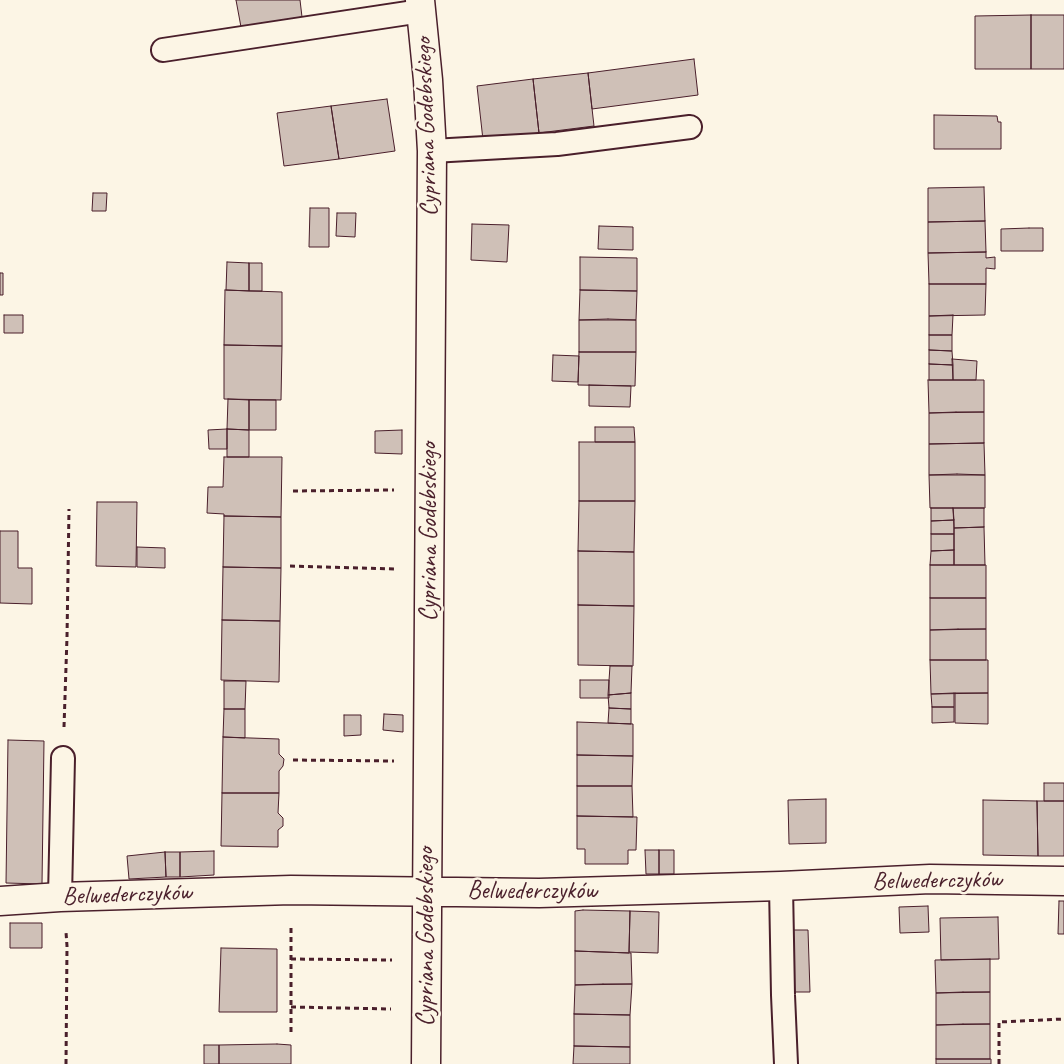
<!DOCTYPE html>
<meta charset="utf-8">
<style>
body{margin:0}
canvas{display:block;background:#fcf5e5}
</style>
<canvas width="1064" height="1064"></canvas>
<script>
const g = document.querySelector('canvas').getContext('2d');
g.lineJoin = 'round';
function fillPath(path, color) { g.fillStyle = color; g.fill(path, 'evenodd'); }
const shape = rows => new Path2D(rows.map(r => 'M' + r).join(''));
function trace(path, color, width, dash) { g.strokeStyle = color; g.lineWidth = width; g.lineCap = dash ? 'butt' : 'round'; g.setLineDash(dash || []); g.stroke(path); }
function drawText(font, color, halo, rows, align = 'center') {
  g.font = font + ' Caveat,sans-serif'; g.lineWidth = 5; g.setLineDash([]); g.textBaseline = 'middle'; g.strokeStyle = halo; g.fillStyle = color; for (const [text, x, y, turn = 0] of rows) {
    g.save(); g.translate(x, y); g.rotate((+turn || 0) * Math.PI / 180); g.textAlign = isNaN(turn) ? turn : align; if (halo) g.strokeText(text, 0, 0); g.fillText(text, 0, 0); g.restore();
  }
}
const building = shape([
 [236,0,300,0,302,17,241,27,236,0],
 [1031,15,1031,69,975,69,975,16,1031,15],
 [1031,15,1064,15,1064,69,1031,69,1031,15],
 [694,59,698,95,592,109,588,73,694,59],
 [588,73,594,126,539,133,533,79,588,73],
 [533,79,539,133,483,140,477,86,533,79],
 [387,99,395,151,339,159,331,106,387,99],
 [331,106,339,159,284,166,277,113,331,106],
 [934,115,997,116,998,122,1001,122,1001,149,934,149,934,115],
 [984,187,985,221,928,222,928,188,984,187],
 [93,193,107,193,106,211,92,211,93,193],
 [310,208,329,208,329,247,309,247,310,208],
 [337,213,356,213,355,237,336,236,337,213],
 [985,221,986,252,928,253,928,222,985,221],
 [472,224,509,225,507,262,471,260,472,224],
 [599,226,633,227,633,250,598,249,599,226],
 [1029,228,1043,228,1043,251,1001,251,1001,229,1029,228],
 [986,252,986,258,995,257,995,269,986,268,986,284,929,284,928,253,986,252],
 [580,257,637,258,637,291,580,290,580,257],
 [227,262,249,263,249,291,226,290,227,262],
 [249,263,262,263,262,291,249,291,249,263],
 [0,273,3,273,3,295,0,295,0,273],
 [929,284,986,284,985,315,929,316,929,284],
 [225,290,282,292,282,346,224,345,225,290],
 [580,290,637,291,636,320,579,320,580,290],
 [4,315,23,315,23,333,4,333,4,315],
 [953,315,952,335,929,335,929,316,953,315],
 [608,319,636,320,636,352,579,352,579,320,608,319],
 [929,335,952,335,952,351,929,350,929,335],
 [224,345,282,346,281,400,224,399,224,345],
 [929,350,952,351,953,365,929,364,929,350],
 [579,352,636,352,635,386,578,385,579,352],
 [553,355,579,356,578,382,552,381,553,355],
 [952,359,977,361,976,380,953,380,952,359],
 [929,364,953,365,953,380,929,380,929,364],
 [928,380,984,380,984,412,929,413,928,380],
 [589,385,631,386,630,407,589,406,589,385],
 [228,399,249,400,249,430,227,429,228,399],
 [249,400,276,400,276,430,249,430,249,400],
 [956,412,984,412,984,443,929,444,929,413,956,412],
 [595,427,634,427,635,442,595,442,595,427],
 [227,429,227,449,209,449,208,430,227,429],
 [227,429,249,430,249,457,227,457,227,429],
 [402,430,402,454,375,453,375,431,402,430],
 [579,442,635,442,635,501,579,501,579,442],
 [984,443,985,475,929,475,929,444,984,443],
 [224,457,282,457,281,517,224,516,224,514,207,513,208,487,223,487,224,457],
 [957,474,985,475,985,508,930,508,929,475,957,474],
 [579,501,635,501,634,552,578,551,579,501],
 [97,502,137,502,136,567,96,566,97,502],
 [931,508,953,508,954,520,931,521,931,508],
 [953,508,984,508,984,527,954,528,953,508],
 [224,516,281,517,281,568,223,567,224,516],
 [954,520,954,534,931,534,931,521,954,520],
 [984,527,985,565,954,565,954,528,984,527],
 [0,531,18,531,18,568,32,568,32,604,0,603,0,531],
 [931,534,954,534,954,550,931,551,931,534],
 [137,547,165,548,165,568,137,567,137,547],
 [954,550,954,565,930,565,931,551,954,550],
 [578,551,634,552,634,606,578,605,578,551],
 [930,565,986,565,986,598,930,598,930,565],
 [223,567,281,568,280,621,222,620,223,567],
 [930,598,986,598,986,629,930,630,930,598],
 [578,605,634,606,633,666,578,665,578,605],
 [222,620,280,621,279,682,221,680,222,620],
 [958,629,986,629,986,660,930,660,930,630,958,629],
 [930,660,988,660,988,693,931,694,930,660],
 [610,666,632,666,631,693,608,695,610,666],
 [580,680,609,680,609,698,580,698,580,680],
 [224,681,246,681,245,709,224,709,224,681],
 [631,693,631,709,609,708,608,695,631,693],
 [954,693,954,707,932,707,931,694,954,693],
 [955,693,988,693,988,724,955,723,955,693],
 [932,707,954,707,954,722,932,723,932,707],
 [609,708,631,709,631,724,608,723,609,708],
 [224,709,245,709,245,738,223,737,224,709],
 [384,714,403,715,403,732,383,730,384,714],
 [344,715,361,715,361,735,344,736,344,715],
 [577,722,633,724,633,756,577,755,577,722],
 [223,737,279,739,279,754,284,759,283,766,279,771,279,793,222,793,223,737],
 [8,740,44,741,42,884,6,883,8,740],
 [577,755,633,756,632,786,577,786,577,755],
 [1044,783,1064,783,1064,801,1044,801,1044,783],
 [577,786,632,786,633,817,577,816,577,786],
 [222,793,279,793,278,813,283,818,283,826,278,830,278,847,221,846,222,793],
 [826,799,826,843,789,844,788,800,826,799],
 [983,800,1037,801,1038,856,983,855,983,800],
 [1037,801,1064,801,1064,856,1038,856,1037,801],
 [577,816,637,817,636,850,628,850,628,864,585,864,585,849,577,849,577,816],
 [645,850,659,850,659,874,646,874,645,850],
 [659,850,674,850,674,874,659,874,659,850],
 [214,851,214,875,180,877,180,852,214,851],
 [165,852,166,877,129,879,127,856,165,852],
 [165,852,180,852,180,877,166,877,165,852],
 [1059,901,1064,901,1064,934,1058,934,1059,901],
 [928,906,929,932,900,933,899,907,928,906],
 [583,910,630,911,629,953,575,951,575,911,583,910],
 [630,911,659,912,658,953,629,952,630,911],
 [998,917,999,959,941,960,940,918,998,917],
 [10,923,42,923,42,948,10,948,10,923],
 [789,930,808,930,810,992,790,992,789,930],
 [221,948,277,949,277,1012,219,1012,221,948],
 [575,951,631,953,632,984,575,985,575,951],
 [990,959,990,992,936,993,935,960,990,959],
 [603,984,632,984,630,1015,574,1014,575,985,603,984],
 [963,992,990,992,990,1024,936,1025,936,993,963,992],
 [574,1014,630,1015,630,1047,574,1046,574,1014],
 [963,1024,990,1024,990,1059,936,1059,936,1025,963,1024],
 [277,1044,291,1045,291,1064,219,1064,219,1045,277,1044],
 [204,1045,219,1045,219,1064,204,1064,204,1045],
 [574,1046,630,1047,630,1064,573,1064,574,1046],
 [936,1059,991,1059,991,1064,936,1064,936,1059]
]);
fillPath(building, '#cfc0b7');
trace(building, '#4a1f2b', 1);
const lane = shape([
 [163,50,421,11],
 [432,151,557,144,690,127],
 [781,886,783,995,786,1064],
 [60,897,63,758]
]);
const street = shape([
 [420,0,428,80,432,151,426,1064],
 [0,901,60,897,291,890,539,893,781,886,930,879,1064,881]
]);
trace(lane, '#4a1f2b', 26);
trace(street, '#4a1f2b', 31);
trace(shape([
 [293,491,394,490],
 [290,566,395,569],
 [64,727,67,637,69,509],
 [293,760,394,761],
 [291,959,392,960],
 [291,1007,391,1009],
 [291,1032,291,926],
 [66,1064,67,946,66,932],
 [999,1064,999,1022,1064,1019]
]), '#4a1f2b', 3, [5, 4]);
trace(lane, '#fcf5e5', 22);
trace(street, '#fcf5e5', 28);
drawText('25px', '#4a1f2b', '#fcf5e5', [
 ["Cypriana Godebskiego",427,127,-92],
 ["Cypriana Godebskiego",429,532,-90],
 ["Belwederczyków",937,881,-1],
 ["Belwederczyków",532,891],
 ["Belwederczyków",127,895,-2],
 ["Cypriana Godebskiego",426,937,-90]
]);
</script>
